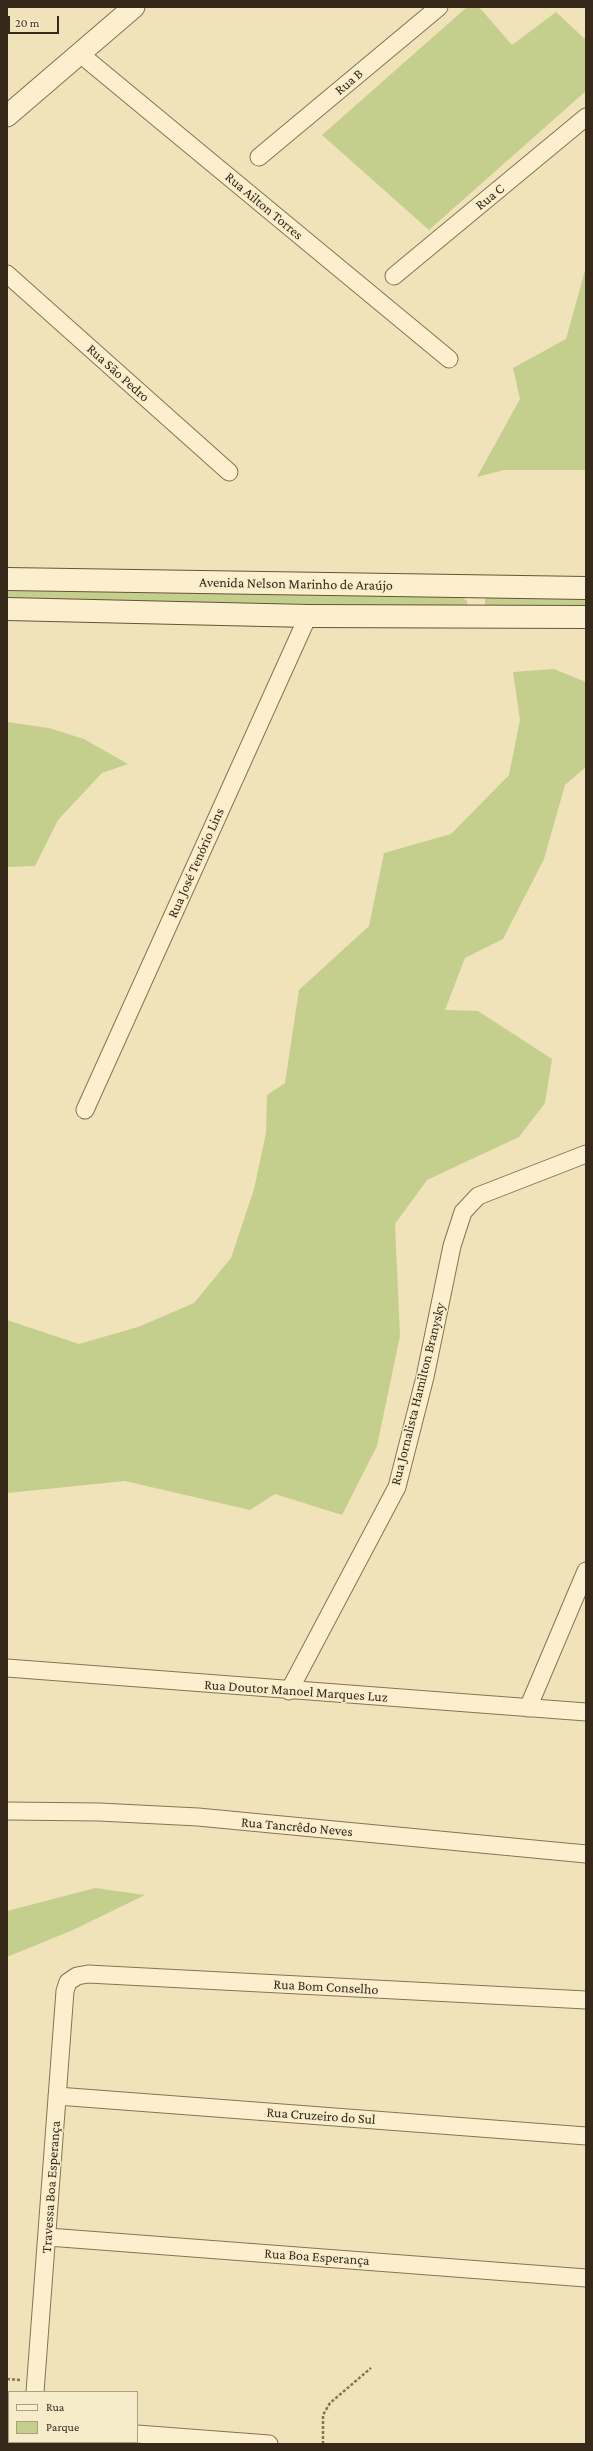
<!DOCTYPE html>
<meta charset="utf-8">
<style>
body{margin:0}
#map{position:relative;width:593px;height:2451px;overflow:hidden;background:#f0e3ba;font-family:"Crimson Pro",serif}
canvas{display:block}
.frame{position:absolute;inset:0;border:8px solid #36291a;pointer-events:none}
.legend{position:absolute;left:8px;top:2391px;width:130px;height:52px;box-sizing:border-box;background:#f7ecca;border:1px solid #aa9e84;margin:0;padding:5px 7px;list-style:none;font-size:12px;color:#36291a}
.legend li{display:flex;align-items:center;gap:8px;height:20px}
.legend b{width:20px;border:1px solid #aa9e84}
.scale{position:absolute;left:8px;top:16px;width:51px;height:18px;box-sizing:border-box;border:2px solid #36291a;border-top:0;padding-left:5px;font-size:12px;line-height:14px;white-space:nowrap;color:#36291a;-webkit-text-stroke:3px #f7ecca;paint-order:stroke}
</style>
<div id="map">
<canvas width="593" height="2451"></canvas>
<div class="frame"></div>
<ul class="legend">
<li><b style="height:5px;background:#fbefce"></b>Rua</li>
<li><b style="height:11px;background:#c4cf8e"></b>Parque</li>
</ul>
<div class="scale">20 m</div>
</div>
<script>
const g = document.querySelector('canvas').getContext('2d');
g.lineJoin = 'round';
function fillPath(path, color) { g.fillStyle = color; g.fill(path, 'evenodd'); }
const shape = rows => new Path2D(rows.map(r => 'M' + r).join(''));
function trace(path, color, width, dash) { g.strokeStyle = color; g.lineWidth = width; g.lineCap = dash ? 'butt' : 'round'; g.setLineDash(dash || []); g.stroke(path); }
function drawText(font, color, halo, rows, align = 'center') {
  g.font = font + ' "Crimson Pro",serif'; g.lineWidth = 3; g.setLineDash([]); g.textBaseline = 'middle'; g.strokeStyle = halo; g.fillStyle = color; for (const [text, x, y, turn = 0] of rows) {
    g.save(); g.translate(x, y); g.rotate((+turn || 0) * Math.PI / 180); g.textAlign = isNaN(turn) ? turn : align; if (halo) g.strokeText(text, 0, 0); g.fillText(text, 0, 0); g.restore();
  }
}
fillPath(shape([
 [467,7,479,7,512,45,556,12,586,40,586,91,429,230,322,135],
 [586,267,586,470,504,470,477,477,520,399,513,368,566,339],
 [7,585,460,596,467,601,468,608,463,612,7,600],
 [491,596,586,596,586,611,485,607,485,598],
 [554,669,586,682,586,767,565,785,544,859,503,939,465,958,445,1010,478,1011,552,1059,545,1103,519,1137,427,1180,395,1224,400,1336,377,1446,342,1515,275,1494,250,1510,125,1481,7,1493,7,1320,79,1344,138,1327,194,1303,231,1258,254,1189,266,1133,267,1095,285,1083,299,990,369,926,384,853,451,834,509,775,520,720,513,672],
 [7,722,49,728,84,739,128,764,102,773,58,820,35,866,7,867],
 [95,1888,145,1895,73,1930,7,1957,7,1911]
]), '#c4cf8e');
const minor = shape([
 [79,53,449,359],
 [259,157,439,7],
 [7,274,229,472],
 [394,276,586,117],
 [85,1110,308,616],
 [7,1668,586,1712],
 [289,1691,397,1487,425,1377,452,1246,463,1212,478,1196,586,1154],
 [528,1708,586,1571],
 [7,1811,99,1812,198,1817,586,1854],
 [57,2096,586,2136],
 [48,2237,586,2278],
 [35,2392,65,1991,68,1982,77,1976,88,1974,586,2000],
 [7,2431,9,2431],
 [137,2434,269,2444]
]);
const tertiary = shape([
 [7,116,134,7]
]);
const secondary = shape([
 [7,579,586,588],
 [7,609,308,616,586,617]
]);
trace(minor, '#887254', 19);
trace(tertiary, '#887254', 23);
trace(secondary, '#6a5237', 24);
trace(shape([
 [7,2379,20,2380],
 [44,2444,44,2442],
 [323,2444,323,2415,330,2403,371,2368]
]), '#887254', 2.5, [3, 2]);
trace(minor, '#fbefce', 17);
trace(tertiary, '#fbefce', 21);
trace(secondary, '#fbefce', 22);
drawText('14px', '#36291a', '#f7ecca', [
 ["Rua B",349,82,-40],
 ["Rua C",490,197,-39],
 ["Rua Ailton Torres",264,206,40],
 ["Rua São Pedro",118,373,42],
 ["Avenida Nelson Marinho de Araújo",296,584,1],
 ["Rua José Tenório Lins",196,863,-66],
 ["Rua Jornalista Hamilton Branysky",418,1394,-76],
 ["Rua Doutor Manoel Marques Luz",296,1691,4],
 ["Rua Tancrêdo Neves",297,1827,5],
 ["Rua Bom Conselho",326,1987,3],
 ["Rua Cruzeiro do Sul",321,2116,4],
 ["Travessa Boa Esperança",51,2187,-86],
 ["Rua Boa Esperança",317,2257,4]
]);
</script>
